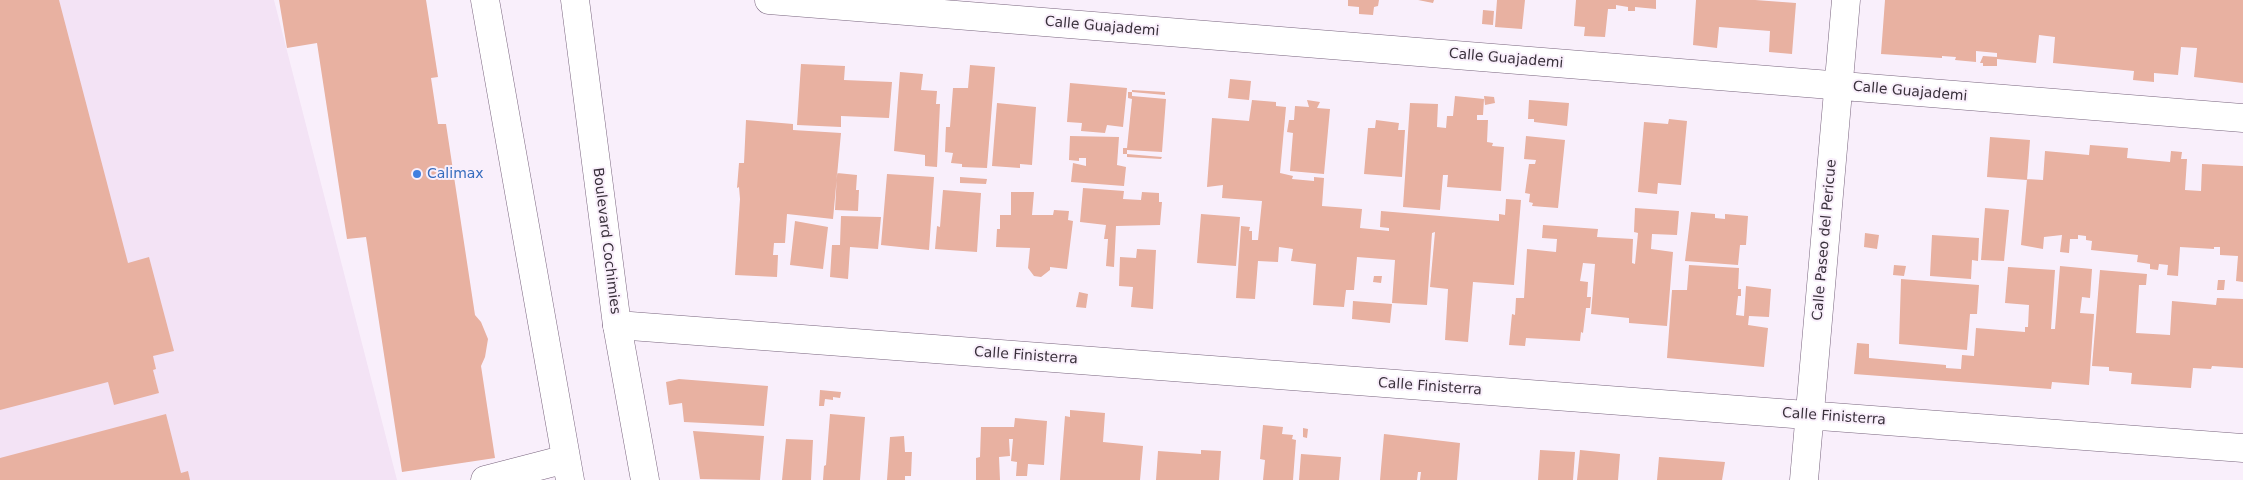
<!DOCTYPE html>
<style>
body{margin:0}
canvas{display:block;background:#f9effb}
</style>
<canvas width="2243" height="480"></canvas>
<script>
const g = document.querySelector('canvas').getContext('2d');
g.lineJoin = 'round';
function fillPath(path, color) { g.fillStyle = color; g.fill(path, 'evenodd'); }
const shape = rows => new Path2D(rows.map(r => 'M' + r).join(''));
function trace(path, color, width, dash) { g.strokeStyle = color; g.lineWidth = width; g.lineCap = dash ? 'butt' : 'round'; g.setLineDash(dash || []); g.stroke(path); }
function drawText(font, color, halo, rows, align = 'center') {
  g.font = font + ' "DejaVu Sans",sans-serif'; g.lineWidth = 4; g.setLineDash([]); g.textBaseline = 'middle'; g.strokeStyle = halo; g.fillStyle = color; for (const [text, x, y, turn = 0] of rows) {
    g.save(); g.translate(x, y); g.rotate((+turn || 0) * Math.PI / 180); g.textAlign = isNaN(turn) ? turn : align; if (halo) g.strokeText(text, 0, 0); g.fillText(text, 0, 0); g.restore();
  }
}
fillPath(shape([
 [0,0,274,0,397,480,0,480]
]), '#f3e3f5');
fillPath(shape([
 [0,0,59,0,128,263,149,257,174,351,153,356,156,369,153,370,159,393,114,405,108,382,0,410],
 [279,0,426,0,438,77,431,78,438,124,446,124,475,315,481,322,488,339,485,357,481,366,495,458,402,472,366,237,347,239,317,43,287,48],
 [1348,0,1379,0,1378,6,1374,7,1373,15,1359,14,1359,7,1348,6],
 [1418,0,1434,0,1433,3],
 [1497,0,1525,0,1522,29,1495,27],
 [1576,0,1656,0,1656,9,1635,7,1635,11,1628,11,1628,7,1616,5,1616,9,1608,9,1605,37,1584,36,1585,27,1574,26],
 [1696,0,1755,0,1796,3,1792,54,1769,52,1770,31,1719,27,1717,48,1693,45],
 [1885,0,2243,0,2243,83,2194,77,2197,48,2181,47,2178,75,2154,73,2154,82,2133,80,2134,71,2053,63,2055,37,2039,35,2036,63,1997,59,1997,66,1983,66,1983,63,1980,63,1983,56,1997,57,1997,53,1976,51,1976,62,1955,60,1956,57,1942,56,1942,58,1881,54],
 [1483,10,1494,11,1493,25,1482,24],
 [801,64,845,66,844,80,892,82,889,118,841,116,841,127,797,125],
 [970,65,995,67,987,168,962,167,962,164,951,163,953,153,945,152,946,127,950,127,953,88,968,88],
 [900,72,923,74,921,90,937,91,936,104,940,104,937,167,925,166,925,155,894,151],
 [1230,79,1251,81,1249,100,1228,98],
 [1070,83,1127,88,1123,127,1107,125,1105,133,1081,131,1082,123,1067,122],
 [1132,90,1165,92,1165,95,1132,92],
 [1128,92,1132,92,1132,96,1166,99,1162,152,1127,150,1127,154,1162,157,1161,159,1127,157,1127,154,1123,154,1123,148,1127,148,1132,99,1128,98],
 [1455,96,1484,99,1483,115,1477,115,1477,120,1488,120,1487,142,1493,143,1492,146,1504,147,1501,191,1447,187,1448,175,1443,175,1440,210,1403,207,1410,103,1438,104,1437,127,1446,128,1447,116,1453,116],
 [1484,96,1494,97,1495,103,1485,105],
 [1252,100,1276,102,1276,106,1286,107,1280,173,1293,176,1292,179,1314,181,1314,177,1324,178,1322,206,1362,209,1360,228,1389,231,1389,228,1380,227,1381,211,1499,221,1499,214,1505,215,1506,199,1521,200,1514,285,1473,282,1468,342,1445,340,1448,289,1430,287,1435,232,1432,233,1427,305,1392,303,1395,260,1357,257,1354,290,1346,290,1344,307,1313,305,1316,264,1291,261,1293,249,1279,247,1278,262,1258,261,1255,299,1236,298,1241,226,1250,227,1249,231,1252,231,1252,240,1258,240,1262,201,1222,198,1223,185,1207,187,1212,118,1249,121],
 [1307,100,1320,102,1317,108,1330,109,1324,174,1290,171,1293,133,1287,132,1289,120,1294,120,1295,106,1309,107],
 [1529,100,1569,103,1567,126,1534,122,1534,119,1528,119],
 [997,103,1036,107,1032,165,1020,164,1020,168,992,166],
 [1669,119,1687,121,1681,185,1658,183,1657,194,1638,192,1644,122,1668,124],
 [746,120,793,124,793,130,841,133,833,219,787,214,785,243,774,243,773,255,778,255,777,277,735,275,740,199,739,187,737,188,739,163,744,163],
 [1376,120,1399,123,1398,130,1405,130,1402,177,1364,174,1368,128,1375,128],
 [1070,136,1119,137,1117,165,1126,167,1124,186,1071,182,1073,163,1086,166,1086,158,1079,158,1079,161,1069,160],
 [1526,136,1565,140,1558,208,1532,206,1533,203,1529,202,1530,194,1525,193,1529,164,1535,164,1536,160,1524,159],
 [1990,137,2030,140,2027,180,1987,177],
 [2090,145,2128,148,2127,158,2170,162,2171,151,2182,152,2181,159,2187,159,2185,190,2201,191,2202,164,2243,166,2243,282,2236,281,2238,256,2220,255,2220,247,2214,247,2214,249,2180,247,2178,276,2167,275,2168,265,2159,264,2158,270,2150,269,2150,264,2137,262,2138,255,2091,250,2092,241,2086,240,2086,236,2078,235,2078,239,2070,239,2069,253,2060,252,2062,235,2044,237,2043,249,2021,245,2027,179,2043,180,2045,151,2089,155],
 [837,173,857,175,856,190,859,190,858,211,835,210],
 [887,174,934,177,929,250,881,245],
 [960,177,987,179,986,184,960,183],
 [1083,188,1124,191,1123,199,1141,200,1142,192,1159,193,1159,202,1162,202,1160,225,1116,226,1114,267,1106,266,1108,239,1104,239,1106,225,1080,222],
 [943,190,981,193,977,252,935,249,937,226,940,227],
 [1011,192,1034,192,1032,215,1053,215,1054,210,1069,211,1068,220,1073,221,1067,269,1050,267,1050,270,1041,277,1034,276,1028,268,1030,248,996,247,997,229,1000,229,1000,215,1011,215],
 [1635,208,1679,211,1677,235,1652,234,1651,249,1673,252,1667,326,1629,323,1629,318,1591,314,1595,264,1583,263,1580,281,1588,282,1587,297,1591,297,1590,308,1586,308,1583,333,1581,332,1580,341,1526,338,1525,346,1509,345,1512,314,1515,315,1516,298,1524,298,1527,249,1556,252,1557,239,1542,238,1543,225,1598,229,1597,237,1633,239,1632,263,1635,264,1638,233,1634,232],
 [1985,208,2009,210,2004,261,1981,260],
 [1691,212,1715,214,1715,218,1725,219,1725,214,1748,216,1746,245,1740,245,1738,265,1685,261],
 [1201,214,1240,217,1236,266,1197,263],
 [841,216,881,217,878,249,850,247,848,279,830,277,832,245,840,245],
 [795,221,828,227,823,269,790,265],
 [1865,233,1879,235,1877,249,1864,247],
 [1932,235,1979,238,1978,261,1972,260,1971,279,1930,276],
 [1137,249,1156,250,1153,309,1131,307,1133,287,1119,286,1120,257,1136,258],
 [1689,265,1739,268,1738,289,1741,289,1741,296,1738,296,1736,315,1744,316,1746,286,1771,289,1769,317,1749,316,1748,325,1768,328,1764,367,1667,358,1672,290,1687,290],
 [1894,265,1906,266,1904,276,1893,275],
 [2060,266,2092,269,2090,298,2082,297,2080,313,2094,314,2089,385,2052,382,2051,389,1854,374,1857,343,1869,344,1869,358,1946,365,1946,368,1961,369,1962,355,1974,356,1976,328,2025,332,2025,327,2028,327,2029,305,2005,303,2008,267,2055,270,2051,329,2055,329],
 [2100,270,2147,274,2146,285,2139,285,2136,333,2170,335,2172,301,2216,305,2217,298,2243,299,2243,368,2212,366,2211,369,2193,368,2191,388,2131,384,2132,373,2109,371,2109,367,2092,366],
 [1374,276,1382,276,1381,283,1373,282],
 [1901,279,1979,285,1977,314,1970,314,1967,350,1899,344],
 [2218,280,2225,280,2224,290,2217,290],
 [1079,292,1088,294,1086,308,1076,307],
 [1353,301,1392,304,1390,323,1352,319],
 [679,379,768,386,764,426,684,422,682,403,669,405,666,382],
 [820,390,841,392,840,398,833,397,833,400,825,399,824,406,819,406],
 [1070,410,1105,413,1103,442,1143,446,1140,480,1060,480,1065,416,1070,417],
 [166,414,181,473,188,471,190,480,0,480,0,458],
 [830,414,865,417,860,480,823,480,824,466,826,465],
 [1015,418,1047,421,1044,465,1028,464,1027,476,1016,476,1017,462,1011,461,1013,439,1009,439,1010,456,999,457,1000,480,976,480,976,458,980,457,981,427,1014,427],
 [1263,425,1283,427,1282,434,1293,435,1292,439,1296,440,1293,480,1263,480,1265,460,1260,459],
 [1303,428,1308,429,1307,438,1303,437],
 [693,431,764,436,760,480,700,479],
 [1384,434,1460,443,1457,480,1420,480,1421,472,1418,472,1417,480,1380,480],
 [904,436,905,452,912,452,911,476,905,476,905,480,887,480,890,437],
 [786,439,813,440,811,480,782,480],
 [1201,450,1221,451,1219,480,1156,480,1158,451,1201,454],
 [1540,450,1575,452,1573,480,1538,480],
 [1580,450,1620,454,1618,480,1577,480],
 [1301,454,1341,457,1339,480,1299,480],
 [1659,457,1725,462,1722,480,1657,480]
]), '#e8b1a1');
const minor = shape([
 [485,0,570,480],
 [769,0,2243,118],
 [617,325,2243,448],
 [485,480,566,459],
 [1804,480,1846,0]
]);
const major = shape([
 [575,0,617,325,645,480]
]);
trace(minor, '#79657e', 29);
trace(major, '#79657e', 29);
trace(minor, '#fff', 28);
trace(major, '#fff', 28);
for (const [x, y, r, color] of [
 [417,174,5,"#3f7fe0"]
]) { const dot = new Path2D(); dot.arc(x, y, r, 0, 2 * Math.PI); g.fillStyle = color; g.fill(dot); trace(dot, '#f9effb', 2); }
drawText('14px', '#39303b', '#f9effb', [
 ["Calle Guajademi",1102,27,5],
 ["Calle Guajademi",1506,59,5],
 ["Calle Guajademi",1910,92,5],
 ["Calle Paseo del Pericue",1825,240,-85],
 ["Boulevard Cochimies",606,241,83],
 ["Calle Finisterra",1026,356,4],
 ["Calle Finisterra",1430,387,4],
 ["Calle Finisterra",1834,417,4]
]);
drawText('14px', '#366cbe', '#f9effb', [
 ["Calimax",427,174]
], 'left');
</script>
